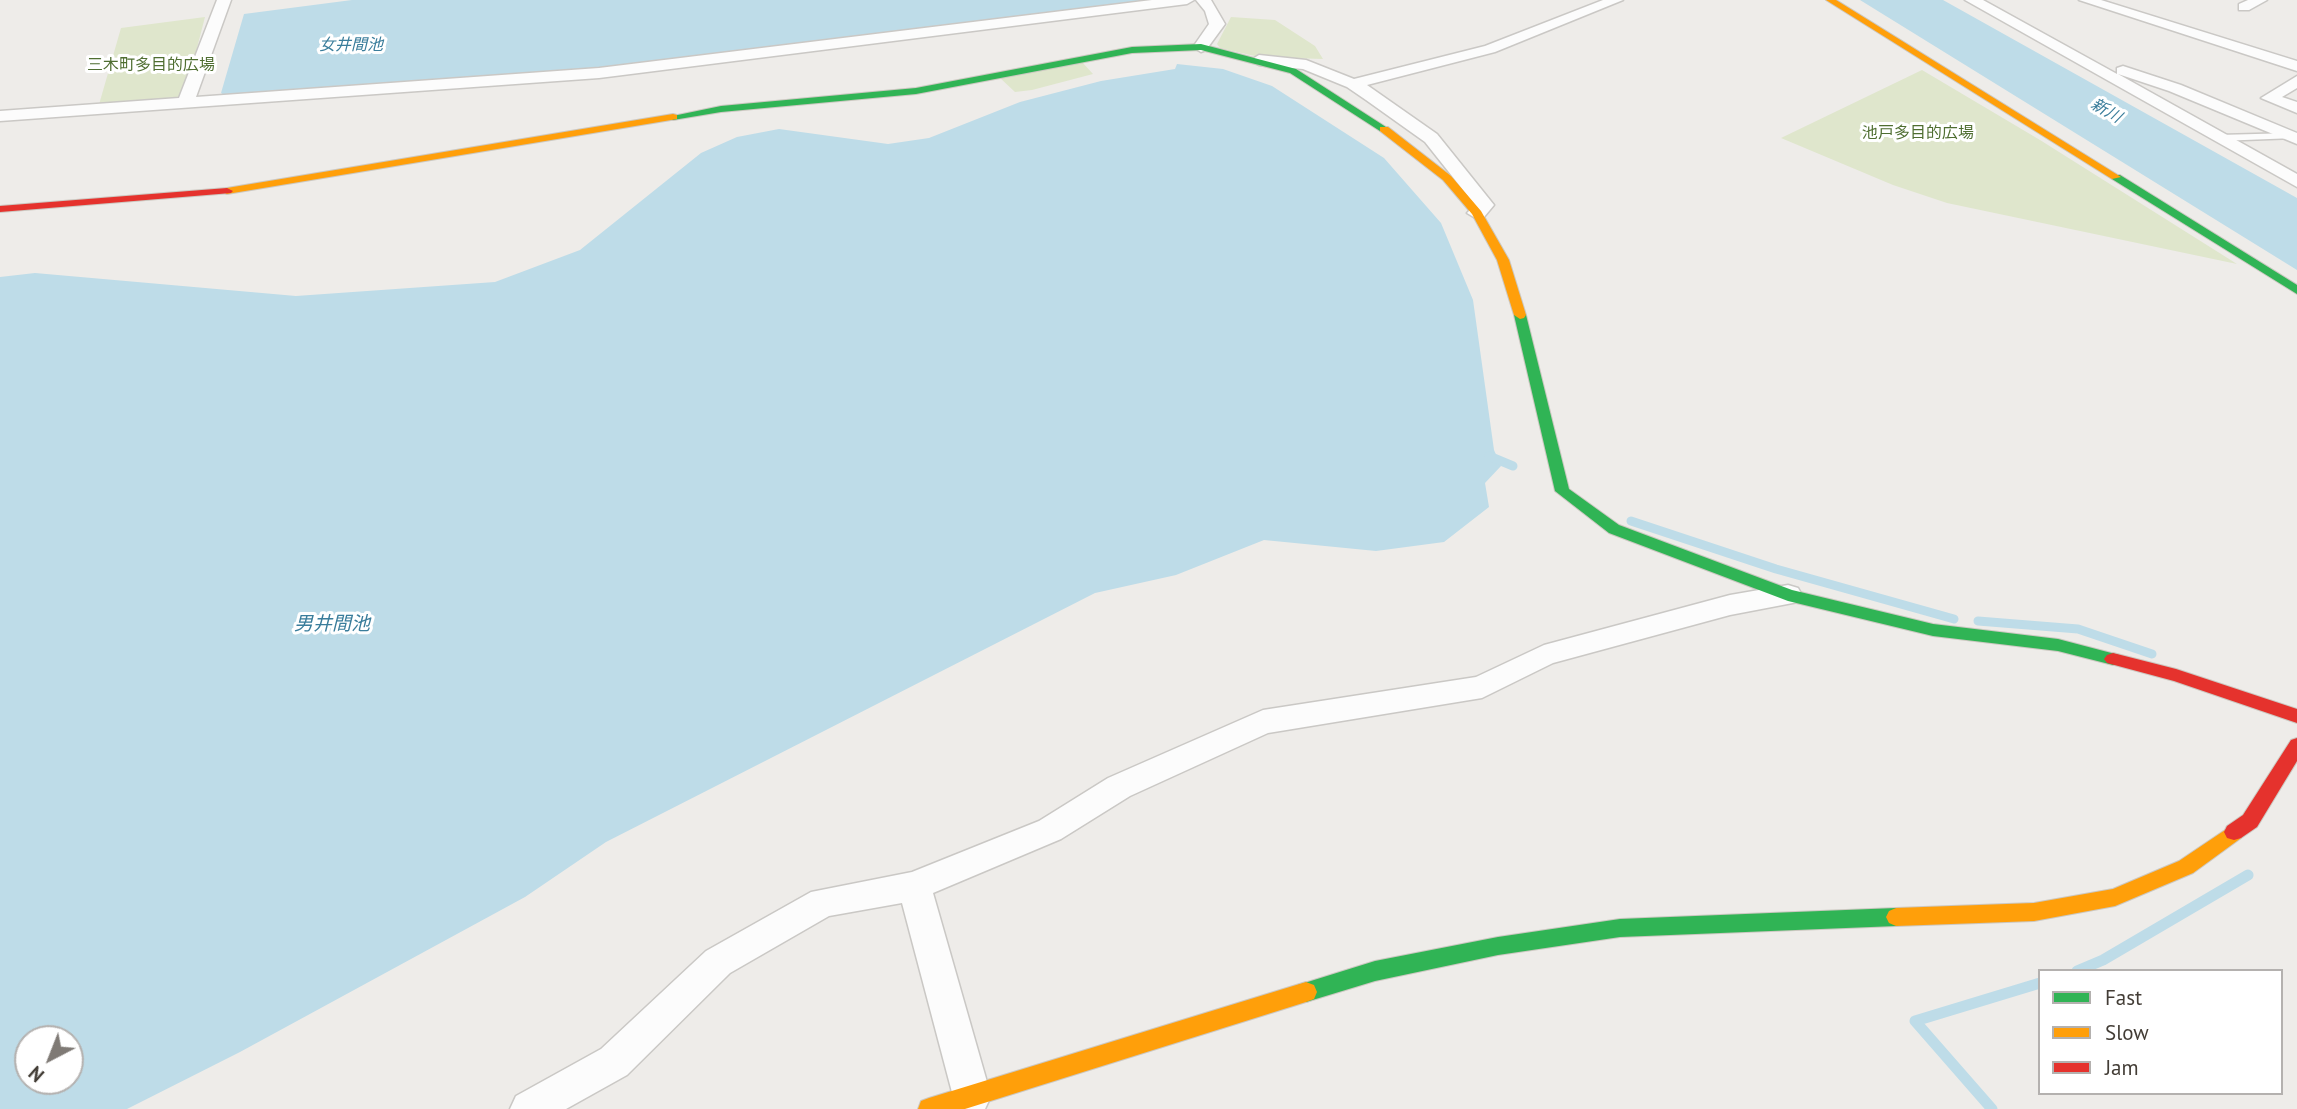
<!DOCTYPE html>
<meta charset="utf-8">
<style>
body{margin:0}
#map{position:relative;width:2297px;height:1109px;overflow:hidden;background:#eeece9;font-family:"PT Sans",sans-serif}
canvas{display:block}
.legend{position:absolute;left:2038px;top:969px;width:245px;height:126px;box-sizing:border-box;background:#fff;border:2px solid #b4b1af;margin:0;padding:9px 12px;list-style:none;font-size:21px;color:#433d36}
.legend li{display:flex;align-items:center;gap:14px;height:35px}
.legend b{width:35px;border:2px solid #b4b1af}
.north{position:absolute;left:14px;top:1025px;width:70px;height:70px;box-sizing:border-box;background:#fff;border:2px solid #b4b1af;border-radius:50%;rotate:222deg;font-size:19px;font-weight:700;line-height:28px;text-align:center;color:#433d36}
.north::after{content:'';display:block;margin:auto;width:24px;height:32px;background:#7f7a75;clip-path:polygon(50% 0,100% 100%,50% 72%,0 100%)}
</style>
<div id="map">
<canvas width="2297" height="1109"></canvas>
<ul class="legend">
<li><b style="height:9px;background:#30b455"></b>Fast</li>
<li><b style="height:9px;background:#ff9f0a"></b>Slow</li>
<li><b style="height:9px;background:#e5322d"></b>Jam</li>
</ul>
<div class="north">N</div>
</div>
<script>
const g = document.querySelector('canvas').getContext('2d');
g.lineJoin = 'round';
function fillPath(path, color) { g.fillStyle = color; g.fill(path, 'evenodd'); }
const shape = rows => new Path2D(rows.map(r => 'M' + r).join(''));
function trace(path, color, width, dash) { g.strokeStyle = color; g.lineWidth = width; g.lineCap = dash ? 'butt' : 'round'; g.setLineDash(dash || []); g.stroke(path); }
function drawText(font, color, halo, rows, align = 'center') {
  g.font = font + ' "PT Sans","Noto Sans JP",sans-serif'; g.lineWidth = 6; g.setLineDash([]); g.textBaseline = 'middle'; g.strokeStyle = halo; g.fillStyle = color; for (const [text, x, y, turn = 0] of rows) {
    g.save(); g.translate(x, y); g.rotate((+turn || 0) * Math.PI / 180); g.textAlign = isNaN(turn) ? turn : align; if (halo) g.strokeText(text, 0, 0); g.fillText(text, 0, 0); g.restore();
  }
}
fillPath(shape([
 [205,17,183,102,98,108,121,28],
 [1231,17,1275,20,1315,46,1323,59,1259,57,1220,48,1217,44],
 [1082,62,1093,74,1032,90,1015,92,999,77],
 [1922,70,2040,140,2237,264,1947,203,1893,185,1781,138]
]), '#dfe6cc');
fillPath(shape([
 [352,0,1169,0,604,71,227,97,221,93,244,14],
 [1860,0,1943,0,2297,198,2297,270],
 [1177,64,1223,69,1272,86,1384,158,1441,223,1473,300,1494,450,1501,466,1485,483,1489,507,1444,542,1376,551,1264,540,1176,575,1095,593,606,842,525,897,240,1052,127,1109,0,1109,0,277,35,273,296,296,495,282,580,250,701,153,737,137,779,129,888,144,929,138,1020,102,1101,81,1175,69],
 [70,1039,70,1081,28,1081,28,1039]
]), '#bedce8');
trace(shape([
 [1489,456,1513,466],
 [1631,521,1776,569,1954,619],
 [1978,621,2078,629,2152,654]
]), '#bedce8', 9);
trace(shape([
 [2077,971,2103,960,2248,875],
 [1992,1109,1915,1021,2040,983]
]), '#bedce8', 11);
const lane = shape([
 [2292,133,2297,136,2295,138,2219,141,2214,138,2219,135,2292,133]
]);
const street = shape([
 [217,0,231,0,196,97,599,68,1152,0,1194,0,1187,4,599,78,0,121,0,111,179,98,217,0],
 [1196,0,1211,0,1225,24,1206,50,1201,52,1193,47,1209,24,1205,11,1196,0],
 [1603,0,1623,0,1495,52,1367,85,1437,134,1494,205,1484,217,1477,219,1467,213,1475,205,1425,142,1366,100,1347,87,1303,69,1259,65,1251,60,1259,55,1306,60,1354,79,1485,46,1603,0],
 [1965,0,1983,0,2117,74,2117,68,2123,66,2181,85,2297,133,2297,144,2169,91,2118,74,2297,174,2297,187,1965,0],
 [2079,0,2101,0,2297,61,2297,71,2079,0],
 [2248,0,2267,0,2249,10,2239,10,2239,4,2248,0],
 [2297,76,2297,88,2282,97,2297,102,2297,113,2261,98,2297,76],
 [1788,585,1798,588,1802,595,1798,602,1730,615,1553,663,1482,698,1268,733,1130,796,1061,839,933,893,991,1096,985,1109,959,1109,953,1096,902,903,829,916,730,973,627,1075,566,1109,510,1109,516,1096,601,1049,706,951,811,892,912,872,1039,821,1108,778,1263,710,1476,677,1544,645,1730,595,1788,585]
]);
const fast = shape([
 [1201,44,1296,69,1389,129,1380,131,1290,73,1201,50,1132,53,916,94,721,112,673,120,668,117,721,106,916,88,1132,47,1201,44],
 [2112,175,2120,175,2297,285,2297,294,2112,179,2112,175],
 [1520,311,1526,315,1569,489,1619,525,1792,590,1933,624,2058,639,2119,655,2122,659,2119,663,2113,665,2058,651,1933,636,1788,601,1609,533,1555,491,1514,315,1520,311],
 [1896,908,1903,911,1906,917,1903,923,1896,926,1620,937,1498,955,1375,981,1306,1002,1298,999,1295,992,1298,985,1375,961,1498,937,1620,919,1896,908]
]);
const slow = shape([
 [1826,0,1836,0,2121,177,2112,179,1826,0],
 [673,114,677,115,677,119,227,194,221,191,227,188,673,114],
 [1380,127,1388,127,1451,176,1481,211,1509,260,1526,315,1524,318,1520,319,1514,315,1497,260,1472,214,1443,180,1380,131,1380,127],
 [2234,824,2241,826,2244,832,2241,838,2193,873,2115,906,2034,921,1896,926,1889,923,1886,917,1889,911,1896,908,2034,903,2113,889,2179,861,2234,824],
 [1306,982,1314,985,1317,992,1314,999,1306,1002,965,1109,918,1109,921,1101,929,1098,1306,982]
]);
const jam = shape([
 [227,188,233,191,231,193,0,212,0,206,227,188],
 [2113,653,2176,669,2297,709,2297,723,2174,681,2107,663,2104,659,2107,655,2113,653],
 [2297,738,2297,761,2257,827,2241,838,2234,840,2227,838,2224,832,2227,826,2243,815,2291,740,2297,738]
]);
trace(lane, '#cac8c5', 3);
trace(street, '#cac8c5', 3);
trace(fast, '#ccc8c1', 2);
trace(slow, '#ccc8c1', 2);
trace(jam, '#ccc8c1', 2);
fillPath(lane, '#fcfcfc');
fillPath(street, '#fcfcfc');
fillPath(fast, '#30b455');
fillPath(slow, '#ff9f0a');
fillPath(jam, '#e5322d');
drawText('italic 16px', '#3a7d9b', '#fff', [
 ["女井間池",351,45],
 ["新川",2106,111,30]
]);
drawText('16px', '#4f6e31', '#fff', [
 ["三木町多目的広場",151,65],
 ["池戸多目的広場",1918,133]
]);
drawText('italic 19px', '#3a7d9b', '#fff', [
 ["男井間池",332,625]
]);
</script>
